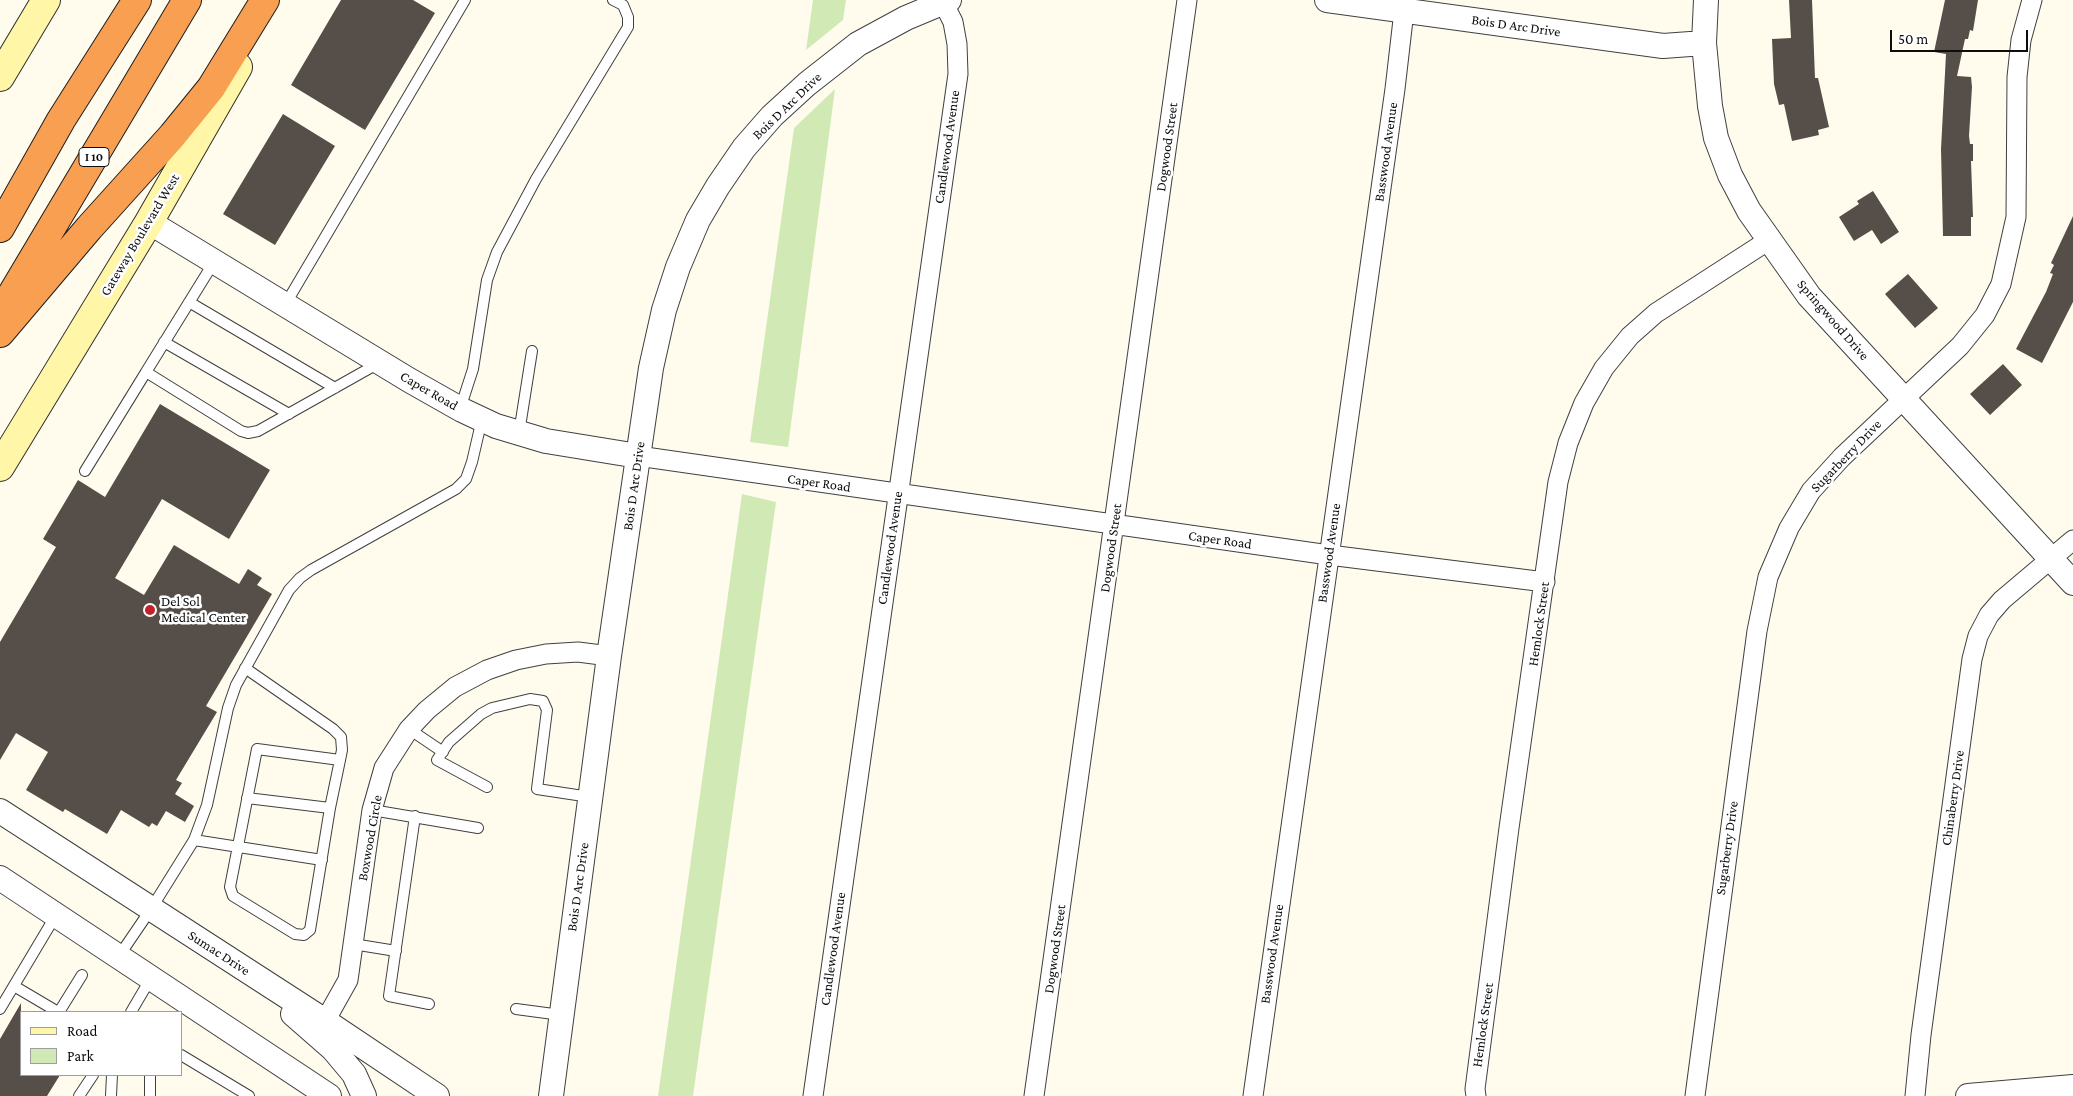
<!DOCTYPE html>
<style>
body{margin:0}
#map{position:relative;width:2073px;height:1096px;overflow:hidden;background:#fffced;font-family:"Crimson Pro",serif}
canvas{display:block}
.legend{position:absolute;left:20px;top:1011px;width:162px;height:65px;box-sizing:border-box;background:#fff;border:1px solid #9e9e9e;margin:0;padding:6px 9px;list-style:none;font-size:15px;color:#0d0d0d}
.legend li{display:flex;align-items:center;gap:10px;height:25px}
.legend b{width:25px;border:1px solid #9e9e9e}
.scale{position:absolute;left:1890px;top:30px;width:138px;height:22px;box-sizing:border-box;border:2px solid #0d0d0d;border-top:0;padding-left:6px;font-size:15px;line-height:18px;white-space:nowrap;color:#0d0d0d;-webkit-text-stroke:4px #fff;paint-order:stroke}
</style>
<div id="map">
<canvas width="2073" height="1096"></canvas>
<ul class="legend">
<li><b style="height:6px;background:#fff6a8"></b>Road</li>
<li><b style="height:14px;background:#d1eab5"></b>Park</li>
</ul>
<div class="scale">50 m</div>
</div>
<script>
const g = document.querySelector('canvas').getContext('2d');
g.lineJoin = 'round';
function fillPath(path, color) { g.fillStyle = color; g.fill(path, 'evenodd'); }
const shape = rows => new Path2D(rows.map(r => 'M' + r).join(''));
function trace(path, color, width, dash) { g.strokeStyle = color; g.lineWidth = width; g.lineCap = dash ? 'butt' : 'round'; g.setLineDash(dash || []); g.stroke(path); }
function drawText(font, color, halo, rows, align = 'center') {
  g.font = font + ' "Crimson Pro",serif'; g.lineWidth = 5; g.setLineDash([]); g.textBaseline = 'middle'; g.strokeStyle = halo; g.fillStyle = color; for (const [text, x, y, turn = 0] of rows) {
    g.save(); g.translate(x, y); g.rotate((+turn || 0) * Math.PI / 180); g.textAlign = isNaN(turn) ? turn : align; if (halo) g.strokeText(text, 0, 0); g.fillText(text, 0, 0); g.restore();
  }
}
fillPath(shape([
 [813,0,846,0,843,20,806,50],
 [835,89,788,447,750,442,794,128],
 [742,494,776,502,693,1096,658,1096]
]), '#d1eab5');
fillPath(shape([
 [341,0,413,0,435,13,365,130,291,85],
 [1789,0,1812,0,1815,78,1818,78,1829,127,1818,130,1819,135,1792,141,1784,104,1779,105,1774,84,1772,39,1791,38],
 [1945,0,1978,0,1973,31,1970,30,1968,39,1965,39,1957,76,1971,77,1972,87,1969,136,1970,144,1973,144,1973,161,1971,161,1973,217,1971,217,1971,236,1943,236,1941,149,1946,54,1934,52],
 [283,114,335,146,275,245,223,214],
 [1873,191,1899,232,1881,244,1872,230,1854,241,1839,217,1859,204,1857,201],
 [2073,216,2073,302,2042,363,2016,349,2046,292,2053,274,2050,273,2054,265,2051,263],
 [1908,274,1938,308,1915,328,1885,294],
 [2003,364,2022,385,1990,415,1970,394],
 [160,404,270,470,229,539,162,499,115,578,144,595,174,545,239,584,248,569,262,578,257,585,272,594,206,706,217,712,176,780,182,783,175,794,194,806,185,822,166,811,157,826,152,823,149,827,121,810,107,834,65,809,63,812,26,790,48,752,16,733,0,760,0,642,56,547,43,539,78,480,105,497],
 [21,1003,21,1075,60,1075,47,1096,0,1096,0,1039]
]), '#564e49');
const service = shape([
 [214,262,146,372,241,431,248,433,258,431,379,363],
 [189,302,335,388],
 [285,305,465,0],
 [164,342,289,414],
 [460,409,473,369,487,280,497,252,536,179,628,27,628,17,623,5,613,0],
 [519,433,532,351],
 [85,471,146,372],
 [245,668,333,729,341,737,342,750,340,760,330,808,310,930,304,935,295,934,233,896,230,887,257,749,340,760],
 [409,729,443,752],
 [487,787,437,760,449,742,481,714,492,708,530,699,543,701,547,710,537,789,590,797],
 [247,798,330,808],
 [372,810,478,828],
 [415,816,389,996,429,1004],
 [194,840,322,860],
 [353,944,396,951],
 [119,956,151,909,194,840,207,805,228,708,236,685,289,590,300,578,311,570,456,489,466,479,472,462,482,419],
 [14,986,58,1012],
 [0,1009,56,915],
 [516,1009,561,1015],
 [59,1012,82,975],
 [131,1012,151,978],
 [181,1055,249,1096],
 [150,1075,150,1096],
 [79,1096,93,1075],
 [111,1096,112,1075]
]);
const minor = shape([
 [638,456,1329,555,1545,582],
 [325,1021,348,980,372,810,384,768,409,729,427,710,455,687,487,670,516,660,546,654,578,652,609,656],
 [813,1096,958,74,957,44,953,22,943,2],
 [1034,1096,1187,0],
 [1253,1096,1395,89,1404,11],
 [1476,1096,1475,1089,1509,828,1558,482,1568,443,1584,403,1604,368,1630,336,1656,313,1769,240],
 [1695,1096,1757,631,1768,577,1789,528,1811,491,1842,457,1960,346,1985,315,2001,284,2016,217,2017,77,2021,40,2032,0],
 [1915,1096,1921,1035,1972,659,1978,636,1989,615,2002,600,2073,540]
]);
const tertiary = shape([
 [1327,0,1663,46,1704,43],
 [1706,0,1704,43,1710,106,1716,138,1730,175,1749,211,1809,296,2073,583],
 [149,222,409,380,462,410,496,426,546,441,638,456],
 [0,811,325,1021,437,1096],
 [0,878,329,1096],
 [293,1014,333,1049,354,1074,364,1096],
 [551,1096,609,656,651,368,664,310,678,267,698,220,718,186,744,148,772,116,807,84,858,44,906,18,949,0],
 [1968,1096,2073,1087]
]);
const secondary = shape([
 [0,77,46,0],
 [0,467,149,222,238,67]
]);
const motorway = shape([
 [0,228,61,120,137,0],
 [3,309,187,0],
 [0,333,89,228,172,136,211,88,265,0]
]);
trace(service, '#404040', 12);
trace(minor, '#404040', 21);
trace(tertiary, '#404040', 26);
trace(secondary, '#2f2f2f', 30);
trace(motorway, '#1e1e1e', 30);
trace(service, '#fff', 10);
trace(minor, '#fff', 19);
trace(tertiary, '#fff', 24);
trace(secondary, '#fff6a8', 28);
trace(motorway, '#f99f51', 28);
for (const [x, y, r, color] of [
 [150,610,6,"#c12127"]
]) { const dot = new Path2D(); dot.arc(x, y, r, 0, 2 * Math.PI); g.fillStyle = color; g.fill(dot); trace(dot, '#fff', 2); }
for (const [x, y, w] of [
 [94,157,30]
]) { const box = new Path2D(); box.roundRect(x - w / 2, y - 9.5, w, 19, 4); g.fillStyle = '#fff'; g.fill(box); trace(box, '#0d0d0d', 1); }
drawText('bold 12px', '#0d0d0d', null, [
 ["I 10",94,157]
]);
drawText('14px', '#0d0d0d', '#fff', [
 ["Bois D Arc Drive",1516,26,8],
 ["Bois D Arc Drive",787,106,-44],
 ["Candlewood Avenue",947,147,-82],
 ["Dogwood Street",1167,147,-82],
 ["Basswood Avenue",1386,152,-82],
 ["Gateway Boulevard West",140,235,-59],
 ["Springwood Drive",1833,320,49],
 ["Caper Road",429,391,30],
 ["Sugarberry Drive",1846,456,-46],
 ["Caper Road",819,483,8],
 ["Bois D Arc Drive",634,486,-82],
 ["Caper Road",1220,540,8],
 ["Candlewood Avenue",890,548,-82],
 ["Dogwood Street",1111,548,-82],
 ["Basswood Avenue",1329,553,-82],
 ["Hemlock Street",1539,624,-82],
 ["Chinaberry Drive",1953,798,-82],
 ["Boxwood Circle",370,838,-80],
 ["Sugarberry Drive",1727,848,-82],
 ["Bois D Arc Drive",578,887,-82],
 ["Candlewood Avenue",833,949,-82],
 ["Dogwood Street",1055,949,-82],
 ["Sumac Drive",219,953,33],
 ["Basswood Avenue",1272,954,-82],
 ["Hemlock Street",1483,1025,-82]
]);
drawText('14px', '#0d0d0d', '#fff', [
 ["Del Sol",161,602],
 ["Medical Center",161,618]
], 'left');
</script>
